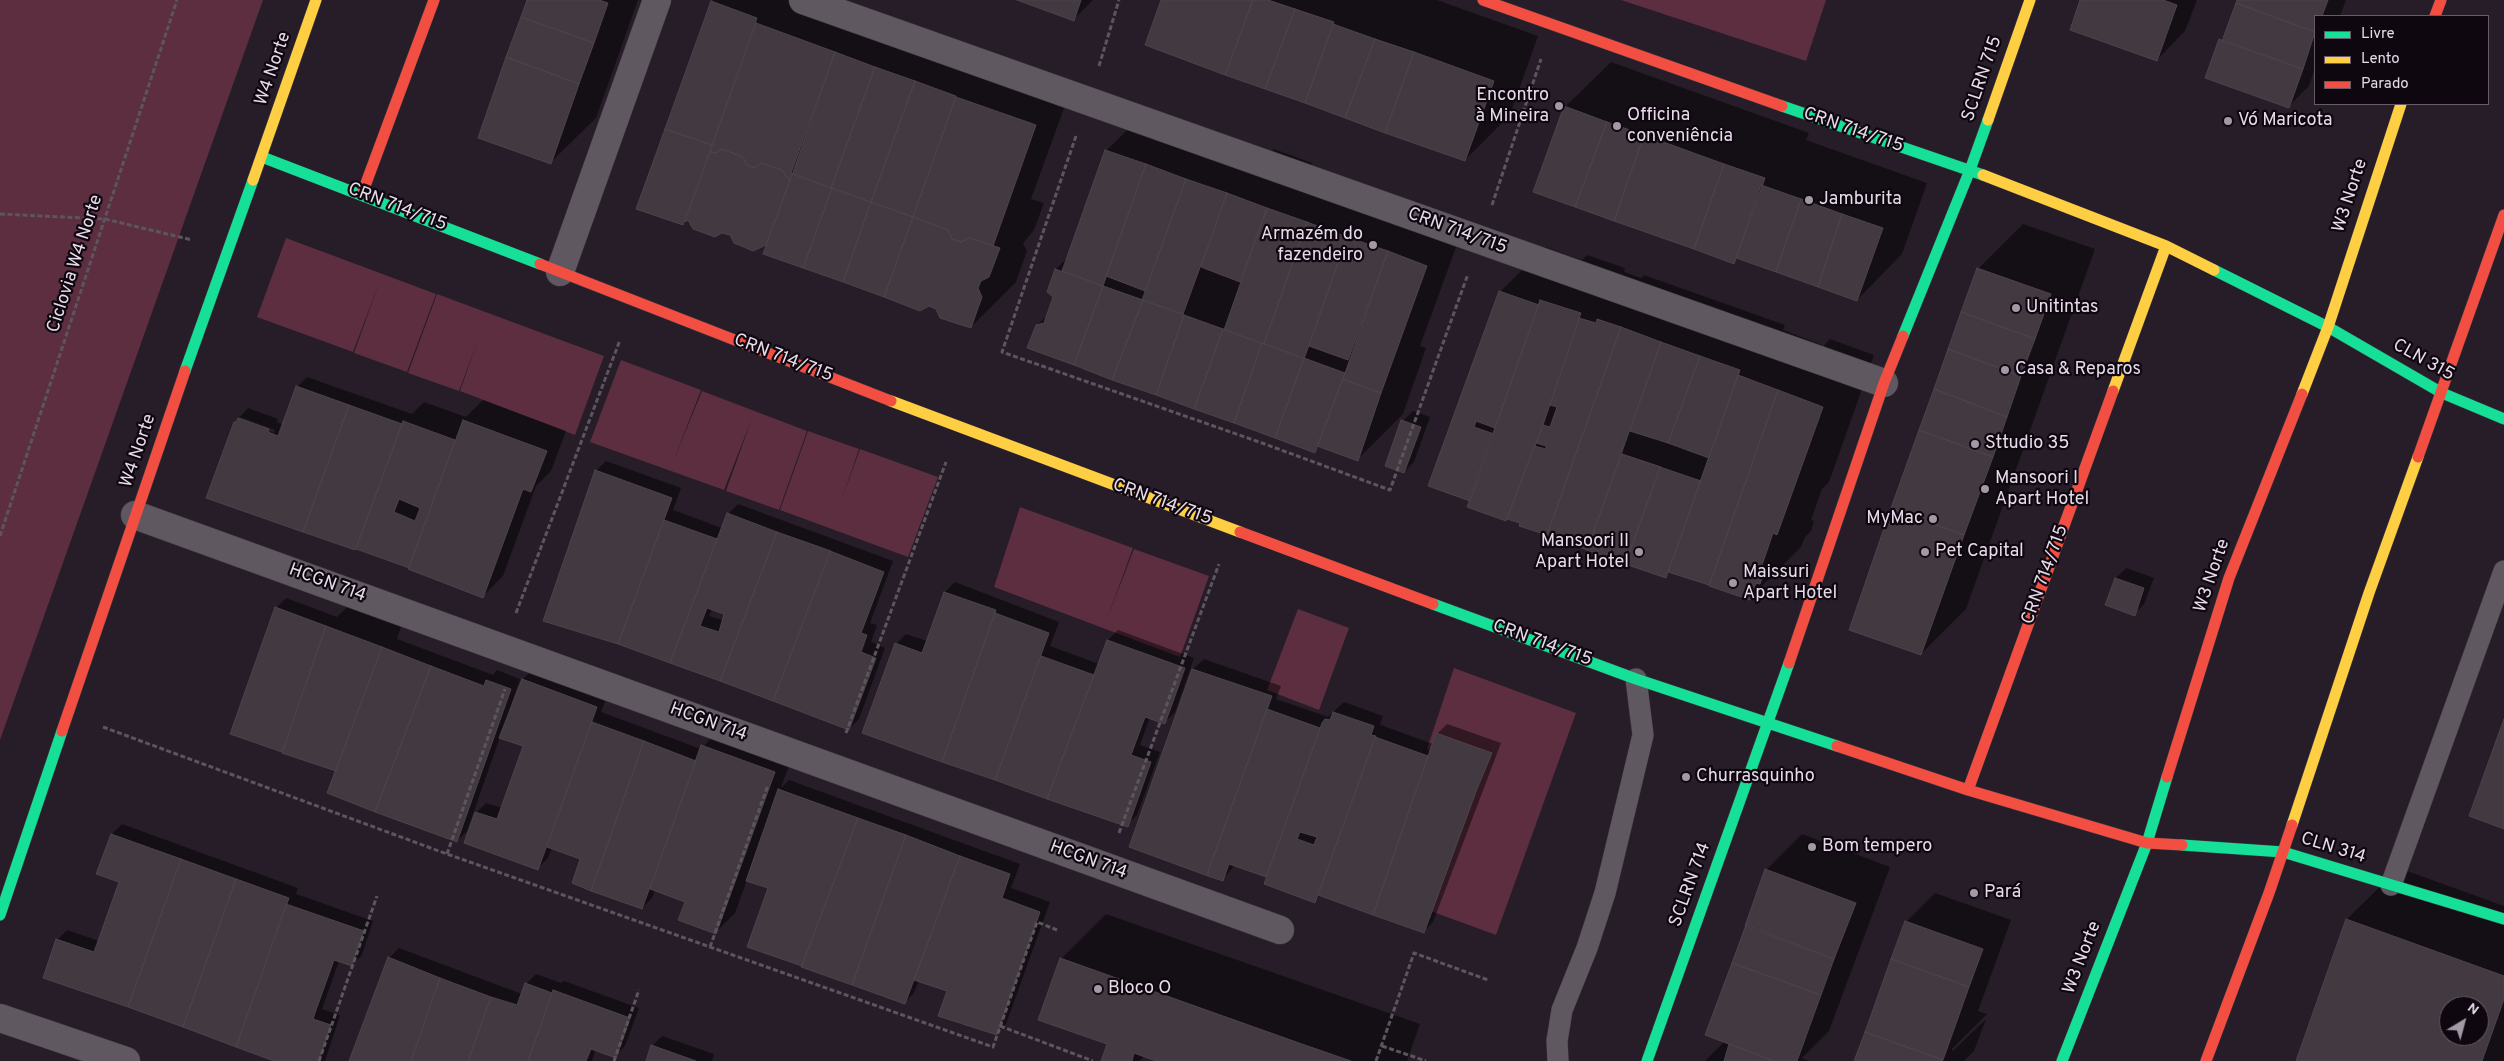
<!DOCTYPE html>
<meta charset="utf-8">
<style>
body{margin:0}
#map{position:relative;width:2504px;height:1061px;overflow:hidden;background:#261d28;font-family:Overpass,sans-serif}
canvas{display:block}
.legend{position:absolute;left:2314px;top:15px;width:175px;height:90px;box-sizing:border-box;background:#0e0710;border:1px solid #655c67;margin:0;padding:6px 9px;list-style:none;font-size:15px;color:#e7dbe9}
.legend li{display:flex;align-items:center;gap:10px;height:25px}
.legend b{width:25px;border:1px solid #655c67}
.north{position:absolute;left:2439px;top:996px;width:50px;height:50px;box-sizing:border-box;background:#0e0710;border:1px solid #655c67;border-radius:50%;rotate:37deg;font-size:14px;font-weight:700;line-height:20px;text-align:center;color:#e7dbe9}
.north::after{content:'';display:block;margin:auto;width:18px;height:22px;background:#a398a5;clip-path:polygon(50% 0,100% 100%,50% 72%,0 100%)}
</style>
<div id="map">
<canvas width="2504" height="1061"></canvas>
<ul class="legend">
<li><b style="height:6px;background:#16e098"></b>Livre</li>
<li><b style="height:6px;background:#ffcf43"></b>Lento</li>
<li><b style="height:6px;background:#f24e42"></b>Parado</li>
</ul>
<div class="north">N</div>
</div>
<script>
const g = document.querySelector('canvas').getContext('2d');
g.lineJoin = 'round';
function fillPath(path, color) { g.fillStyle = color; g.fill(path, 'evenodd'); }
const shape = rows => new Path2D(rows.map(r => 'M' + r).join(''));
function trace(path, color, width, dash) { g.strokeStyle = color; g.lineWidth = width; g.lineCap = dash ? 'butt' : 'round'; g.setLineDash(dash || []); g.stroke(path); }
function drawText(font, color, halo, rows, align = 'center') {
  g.font = font + ' Overpass,sans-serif'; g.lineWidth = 4.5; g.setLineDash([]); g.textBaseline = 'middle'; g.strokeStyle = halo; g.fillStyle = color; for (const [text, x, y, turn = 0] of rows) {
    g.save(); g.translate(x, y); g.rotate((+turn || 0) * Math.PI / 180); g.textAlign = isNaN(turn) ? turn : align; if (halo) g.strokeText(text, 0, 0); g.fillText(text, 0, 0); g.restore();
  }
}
fillPath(shape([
 [0,0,263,0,0,740],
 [1621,0,1826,0,1806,61],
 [286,238,436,294,407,372,354,353,379,283,353,352,257,317],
 [437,294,604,356,575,435,460,391,477,343,459,391,408,373],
 [621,360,701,390,673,462,702,391,807,431,779,510,726,491,752,418,724,490,590,442],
 [808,431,859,449,842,499,860,449,938,477,908,557,780,510],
 [1020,507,1133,548,1107,619,1134,549,1209,576,1180,657,994,587],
 [1298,609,1349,628,1319,710,1267,690],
 [1454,668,1576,713,1496,935,1425,909,1475,768,1427,749]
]), '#5c2e3f');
fillPath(shape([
 [528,0,638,0,596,118,550,163],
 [713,0,798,0,1071,89,1031,199,1044,203,1034,230,1023,243,1027,251,1016,282,971,327,937,308,768,243,753,250,730,234,689,218,683,224],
 [1020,0,1093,0,1074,19],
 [1163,0,1437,0,1538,36,1510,115,1465,160],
 [2081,0,2197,0,2185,31,2157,60],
 [2238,0,2346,0,2340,16,2315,16,2315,68,2309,86,2289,106,2220,40,2226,34],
 [1611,62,1809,133,1806,140,1927,183,1902,254,1857,300,1738,258,1733,262,1565,107],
 [1135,122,1257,165,1274,149,1312,163,1304,183,1462,231,1420,346,1426,348,1403,414,1358,459,1320,446,1315,451,1037,325,1049,314,1055,297,1049,291,1056,269,1068,257,1106,151],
 [2023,224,2095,249,1966,609,1921,654,1978,269],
 [1545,247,1582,260,1587,255,1625,268,1624,272,1641,278,1644,275,1785,325,1783,330,1822,345,1821,349,1830,339,1874,355,1829,482,1822,489,1811,520,1814,521,1811,531,1805,537,1801,547,1749,599,1712,581,1709,584,1671,571,1666,577,1520,525,1522,522,1507,518,1506,519,1471,500,1430,485,1500,292],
 [307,377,412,414,424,402,466,417,483,400,566,431,551,471,536,486,503,576,483,596,355,549,235,422,248,408,278,419,277,422,284,425,297,387],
 [240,417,275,430,274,433,240,420],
 [1413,411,1430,417,1414,462,1404,472,1403,421],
 [606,461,681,488,673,510,722,528,728,514,738,504,893,561,870,623,877,625,871,642,885,648,859,719,849,729,619,643,545,620,596,471],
 [712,609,726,613,723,620,709,616],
 [2126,568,2154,578,2144,604,2134,614,2107,604,2116,578],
 [955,582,1059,622,1050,646,1099,664,1108,640,1118,630,1194,658,1175,712,1165,722,1150,717,1140,745,1160,752,1137,815,1127,825,863,732,896,644,906,634,927,641,945,592],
 [286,598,337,617,347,607,401,627,397,639,493,675,497,670,520,679,511,705,513,706,523,679,533,669,607,697,601,712,701,749,722,726,794,752,781,788,789,780,1020,864,1011,888,1050,902,1006,1024,996,1034,949,990,919,980,914,993,904,1003,769,888,747,880,735,913,715,933,687,901,655,890,652,898,642,908,582,858,552,848,548,858,538,868,476,813,486,803,502,808,524,745,500,737,467,831,457,841,339,765,284,751,232,733,276,608],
 [1204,659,1281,686,1276,699,1328,717,1344,702,1383,716,1380,724,1386,727,1433,744,1437,734,1447,724,1501,743,1433,922,1423,932,1321,895,1314,901,1268,876,1235,865,1223,879,1130,847,1193,669],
 [122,824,298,888,296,894,373,921,362,955,352,965,339,961,322,1009,340,1015,325,1061,277,1061,82,989,80,991,44,977,57,940,67,930,99,941,120,881,98,873,112,834],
 [1802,834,1890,867,1829,1031,1802,1058,1809,1061,1705,1061,1725,1041,1766,870],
 [2399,868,2504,906,2504,1061,2297,1061,2347,919],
 [2449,1006,2479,1006,2479,1036,2449,1036],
 [1935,893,2011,920,1978,1011,1987,1014,1952,1049,1953,1051,1986,1019,1974,1051,1964,1061,1856,1061,1906,922],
 [1106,914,1420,1024,1407,1061,1160,1061,1145,1056,1139,1061,1102,1061,1109,1044,1061,959],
 [399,948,522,994,526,984,536,974,561,983,564,981,639,1008,625,1046,615,1056,596,1049,592,1061,351,1061,389,958],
 [662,1036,714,1054,712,1061,647,1061,652,1046]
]), '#0007');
const building = shape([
 [527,0,599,0,608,3,594,43,521,17,527,0],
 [1017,0,1081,0,1074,21,1017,0],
 [1161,0,1253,0,1225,75,1145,45,1161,0],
 [1253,0,1268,0,1295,9,1265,89,1225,75,1253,0],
 [2080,0,2163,0,2177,5,2157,61,2070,30,2080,0],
 [2237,0,2328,0,2322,16,2315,16,2315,32,2236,3,2237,0],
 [711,1,757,18,712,145,665,129,711,1],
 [2236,3,2315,32,2303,69,2222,41,2236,3],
 [1295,9,1334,22,1305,103,1265,89,1295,9],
 [521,17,594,43,579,84,506,57,521,17],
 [756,23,835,52,790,181,782,170,762,163,754,168,747,165,743,157,722,149,716,153,710,152,756,23],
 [1333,24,1375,39,1345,118,1305,103,1333,24],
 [1375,39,1414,52,1385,133,1345,118,1375,39],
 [2219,39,2303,69,2289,108,2205,78,2219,39],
 [835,52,875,67,831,188,791,173,835,52],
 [1414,52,1494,81,1465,161,1385,133,1414,52],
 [506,57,579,84,551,164,478,138,506,57],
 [875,67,915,81,871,202,831,188,875,67],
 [915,81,956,96,913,217,871,202,915,81],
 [956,97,1036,125,993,246,970,238,961,242,952,239,948,230,913,217,956,97],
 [1564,106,1607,122,1575,207,1533,192,1564,106],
 [1607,122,1644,135,1614,221,1575,207,1607,122],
 [665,129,712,145,683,225,636,209,665,129],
 [1644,135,1724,164,1694,249,1614,221,1644,135],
 [722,149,743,157,747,165,754,168,762,163,782,170,790,181,766,245,753,251,734,243,730,235,722,233,715,237,693,229,688,220,685,222,710,152,716,153,722,149],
 [1105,150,1146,164,1103,286,1062,271,1105,150],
 [1146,164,1186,179,1145,291,1106,276,1146,164],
 [1724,164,1765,178,1734,264,1694,249,1724,164],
 [792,174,832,188,803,268,763,254,792,174],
 [1186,179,1227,193,1183,314,1142,300,1186,179],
 [1761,185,1801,199,1776,272,1736,258,1761,185],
 [832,188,871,202,843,282,803,268,832,188],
 [1227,193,1267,208,1240,282,1201,267,1227,193],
 [1801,199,1842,214,1818,287,1776,272,1801,199],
 [871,202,913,217,884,297,843,282,871,202],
 [1267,208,1307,222,1264,344,1224,330,1267,208],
 [1842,214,1883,228,1857,301,1818,287,1842,214],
 [913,217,948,230,952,239,961,242,970,238,1000,248,989,277,981,281,978,288,982,297,971,328,940,318,936,309,929,306,920,311,884,297,913,217],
 [1307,222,1347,237,1304,359,1264,344,1307,222],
 [1347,237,1388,251,1348,360,1309,346,1347,237],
 [1388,251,1427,266,1381,393,1343,379,1388,251],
 [1977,268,2051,294,2035,339,1961,312,1977,268],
 [1055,269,1103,286,1074,365,1027,348,1036,325,1044,323,1053,297,1047,292,1055,269],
 [1103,286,1143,300,1112,380,1074,365,1103,286],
 [1499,291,1539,305,1495,428,1476,421,1474,427,1494,434,1470,501,1428,486,1499,291],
 [1143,300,1184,315,1156,395,1112,380,1143,300],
 [1540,300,1581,313,1543,425,1506,521,1467,507,1540,300],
 [1961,312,2035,339,2021,376,1948,349,1961,312],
 [1184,315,1223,329,1194,409,1156,395,1184,315],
 [1579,318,1596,323,1597,319,1621,327,1547,535,1519,526,1520,523,1507,519,1534,446,1546,449,1546,446,1536,443,1543,425,1550,427,1557,407,1550,405,1579,318],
 [1621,327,1661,342,1587,550,1547,535,1621,327],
 [1223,329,1262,343,1234,423,1194,409,1223,329],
 [1661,342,1700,356,1668,443,1630,431,1661,342],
 [1262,343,1304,358,1275,438,1234,423,1262,343],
 [1948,349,2021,376,2007,417,1934,389,1948,349],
 [1700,356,1740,370,1709,458,1668,443,1700,356],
 [1304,358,1345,373,1315,453,1275,438,1304,358],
 [1738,375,1778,390,1709,585,1668,572,1738,375],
 [1343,379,1381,393,1358,461,1317,446,1343,379],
 [296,386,349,405,303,532,206,498,234,422,236,422,238,418,269,429,268,432,278,436,296,386],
 [1934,389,2007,417,1993,457,1919,430,1934,389],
 [1778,390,1823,407,1777,535,1773,533,1760,571,1764,573,1760,584,1756,583,1750,600,1709,586,1778,390],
 [349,405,402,424,355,550,303,532,349,405],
 [463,420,547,451,531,492,523,489,483,598,408,569,463,420],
 [1401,420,1421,427,1404,473,1385,466,1401,420],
 [403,421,455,440,409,568,356,549,403,421],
 [399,499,420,508,415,521,394,512,399,499],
 [1919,430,1993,457,1964,535,1891,508,1919,430],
 [1622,454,1661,467,1625,564,1587,550,1622,454],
 [1660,467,1701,481,1666,578,1625,564,1660,467],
 [595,470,672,498,618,644,543,621,595,470],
 [1891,508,1964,535,1921,655,1849,630,1891,508],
 [727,513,777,532,720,681,670,663,727,513],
 [707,608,724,614,719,632,700,626,707,608],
 [664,520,717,539,670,663,618,644,664,520],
 [777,532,831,551,773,701,720,681,777,532],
 [830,551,884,572,861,633,867,635,861,652,876,658,849,730,773,701,830,551],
 [2115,578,2144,588,2135,616,2105,605,2115,578],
 [944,592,996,610,942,762,862,733,895,643,922,653,944,592],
 [275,607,326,626,282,752,230,734,275,607],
 [995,613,1049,633,995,780,942,762,995,613],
 [326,626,382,647,336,771,282,753,326,626],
 [1107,640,1185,668,1165,724,1145,717,1131,755,1151,762,1128,827,1047,799,1107,640],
 [382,647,431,666,375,812,327,793,382,647],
 [1041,656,1094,675,1047,799,995,780,1041,656],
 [431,666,484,686,486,680,511,689,457,842,375,812,431,666],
 [1192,669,1272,696,1208,872,1208,876,1129,847,1192,669],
 [522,679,597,707,538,870,464,843,475,812,497,819,523,746,499,738,522,679],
 [1267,709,1320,728,1266,877,1229,864,1223,881,1208,876,1208,872,1267,709],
 [1333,712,1374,726,1371,735,1376,736,1315,903,1264,884,1322,723,1325,719,1330,720,1333,712],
 [1300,832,1317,837,1314,845,1297,839,1300,832],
 [2504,719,2504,829,2469,816,2504,719],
 [592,722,644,741,591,891,572,883,580,859,547,847,592,722],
 [1436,733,1492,753,1477,789,1424,933,1373,915,1436,733],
 [1375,737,1428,756,1373,915,1318,895,1375,737],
 [644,741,696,761,642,909,591,891,644,741],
 [701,745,775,772,716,934,678,920,685,902,650,889,701,745],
 [778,789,858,818,802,966,747,947,768,888,746,881,778,789],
 [858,818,906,835,852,985,801,967,858,818],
 [111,834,181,859,128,1007,43,978,56,939,94,952,119,882,96,874,111,834],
 [906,835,960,856,905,1004,852,985,906,835],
 [960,856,1010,874,1002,898,1040,912,997,1035,938,1016,947,991,914,980,960,856],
 [181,859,236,879,183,1027,128,1007,181,859],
 [1765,869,1856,903,1834,959,1745,926,1765,869],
 [236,879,289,898,236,1047,183,1027,236,879],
 [286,904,364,931,352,966,334,960,316,1010,313,1019,331,1025,319,1061,274,1061,236,1047,286,904],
 [2346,919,2504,976,2504,999,2482,1061,2296,1061,2346,919],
 [2449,1006,2479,1006,2479,1036,2449,1036,2449,1006],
 [1905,921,1983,949,1969,987,1891,959,1905,921],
 [1746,925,1834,959,1821,995,1732,963,1746,925],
 [388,957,440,978,411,1061,349,1061,388,957],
 [1060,958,1299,1043,1351,1061,1156,1061,1134,1053,1132,1061,1101,1061,1107,1044,1038,1020,1060,958],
 [1891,959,1969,987,1943,1060,1865,1032,1891,959],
 [1732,963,1821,995,1797,1061,1774,1061,1705,1035,1732,963],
 [440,978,491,997,468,1061,411,1061,440,978],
 [525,983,552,993,528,1061,468,1061,491,997,517,1005,525,983],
 [553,990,630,1018,616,1058,591,1049,586,1061,528,1061,553,990],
 [1865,1032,1943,1060,1942,1061,1854,1061,1865,1032],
 [1729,1044,1774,1061,1724,1061,1729,1044],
 [651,1045,696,1061,646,1061,651,1045]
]);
fillPath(building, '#433941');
trace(building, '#4d434c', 1);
const lane = shape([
 [2391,885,2504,571],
 [1558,1061,1557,1041,1562,1010,1587,948,1605,893,1643,735,1636,679]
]);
const street = shape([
 [803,0,1884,383],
 [560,272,657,0],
 [135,515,1280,930],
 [0,1018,126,1061]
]);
const fast = shape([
 [1782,106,1983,175],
 [262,157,540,264],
 [2214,270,2328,327,2442,393,2504,419],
 [1903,336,1970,170,1988,120],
 [185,371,253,180],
 [1433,604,1636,679,1837,746],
 [2182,845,2283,852,2504,919],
 [0,915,62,731],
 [1647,1061,1789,663],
 [2062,1061,2147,843,2167,777]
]);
const slow = shape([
 [1988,120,2030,0],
 [1983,175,2166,246,2214,270],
 [253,180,316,0],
 [2113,391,2166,246],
 [2302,394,2328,327,2401,104],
 [891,401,1240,532],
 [2292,825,2369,593,2418,457]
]);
const jam = shape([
 [1483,0,1782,106],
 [2435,16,2441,0],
 [362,194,434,0],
 [540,264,891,401],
 [2418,457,2504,215],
 [1240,532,1433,604],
 [1789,663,1884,383,1903,336],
 [62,731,185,371],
 [1837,746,1968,790,2147,843,2182,845],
 [2167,777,2229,578,2302,394],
 [1968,790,2113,391],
 [2206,1061,2269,893,2292,825]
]);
trace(lane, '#3e373f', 22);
trace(street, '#3e373f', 29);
trace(fast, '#3e373f', 12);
trace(slow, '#3e373f', 12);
trace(jam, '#3e373f', 12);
trace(shape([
 [1099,66,1119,0],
 [1076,136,1002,352,1262,443,1390,490,1468,274],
 [1492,205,1541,59],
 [0,214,105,219,192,240],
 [0,536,177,0],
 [516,613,620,340],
 [103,727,447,854,993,1047,1037,922,1057,930],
 [846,733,946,462],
 [1119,833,1219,564],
 [447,854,505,689],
 [710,947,768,785],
 [1000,1026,1093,1061],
 [1382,1046,1426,1061],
 [319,1061,377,896],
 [614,1061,639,990],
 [1376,1061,1414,953,1488,980]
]), '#5d555e', 3, [5, 2.5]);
trace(lane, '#5f5860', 21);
trace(street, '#5f5860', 28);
trace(fast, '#16e098', 11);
trace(slow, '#ffcf43', 11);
trace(jam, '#f24e42', 11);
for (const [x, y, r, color] of [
 [1559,106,5,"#a398a5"],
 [2228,121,5,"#a398a5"],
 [1617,126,5,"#a398a5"],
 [1809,200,5,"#a398a5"],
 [1373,245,5,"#a398a5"],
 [2016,308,5,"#a398a5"],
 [2005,370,5,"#a398a5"],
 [1975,444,5,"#a398a5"],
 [1985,489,5,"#a398a5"],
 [1933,519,5,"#a398a5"],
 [1639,552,5,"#a398a5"],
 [1925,552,5,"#a398a5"],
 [1733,583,5,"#a398a5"],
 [1686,777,5,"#a398a5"],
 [1812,847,5,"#a398a5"],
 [1974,893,5,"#a398a5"],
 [1098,989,5,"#a398a5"]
]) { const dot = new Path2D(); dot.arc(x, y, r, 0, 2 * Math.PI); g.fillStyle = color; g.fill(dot); trace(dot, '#0e0710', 2); }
drawText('18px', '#e7dbe9', '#0e0710', [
 ["W4 Norte",274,69,-71],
 ["SCLRN 715",1983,79,-71],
 ["CRN 714/715",1853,131,19],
 ["W3 Norte",2351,196,-72],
 ["CRN 714/715",397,208,21],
 ["CRN 714/715",1457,232,20],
 ["Ciclovia W4 Norte",76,264,-72],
 ["CRN 714/715",783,359,21],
 ["CLN 315",2423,361,29],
 ["W4 Norte",139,451,-71],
 ["CRN 714/715",1162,503,20],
 ["CRN 714/715",2046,575,-70],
 ["W3 Norte",2213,576,-71],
 ["HCGN 714",327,584,20],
 ["CRN 714/715",1542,644,20],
 ["HCGN 714",708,723,20],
 ["CLN 314",2333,849,17],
 ["HCGN 714",1088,861,20],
 ["SCLRN 714",1691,885,-70],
 ["W3 Norte",2083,958,-69]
]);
drawText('18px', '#e7dbe9', '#0e0710', [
 ["Encontro",1549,96,"right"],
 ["à Mineira",1549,117,"right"],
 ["Officina",1627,116],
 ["conveniência",1627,137],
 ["Vó Maricota",2238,121],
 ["Jamburita",1819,200],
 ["Armazém do",1363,235,"right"],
 ["fazendeiro",1363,256,"right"],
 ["Unitintas",2026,308],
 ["Casa & Reparos",2015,370],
 ["Sttudio 35",1985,444],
 ["Mansoori I",1995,479],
 ["Apart Hotel",1995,500],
 ["MyMac",1923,519,"right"],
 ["Mansoori II",1629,542,"right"],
 ["Apart Hotel",1629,563,"right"],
 ["Pet Capital",1935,552],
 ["Maissuri",1743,573],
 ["Apart Hotel",1743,594],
 ["Churrasquinho",1696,777],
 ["Bom tempero",1822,847],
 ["Pará",1984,893],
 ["Bloco O",1108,989]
], 'left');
</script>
